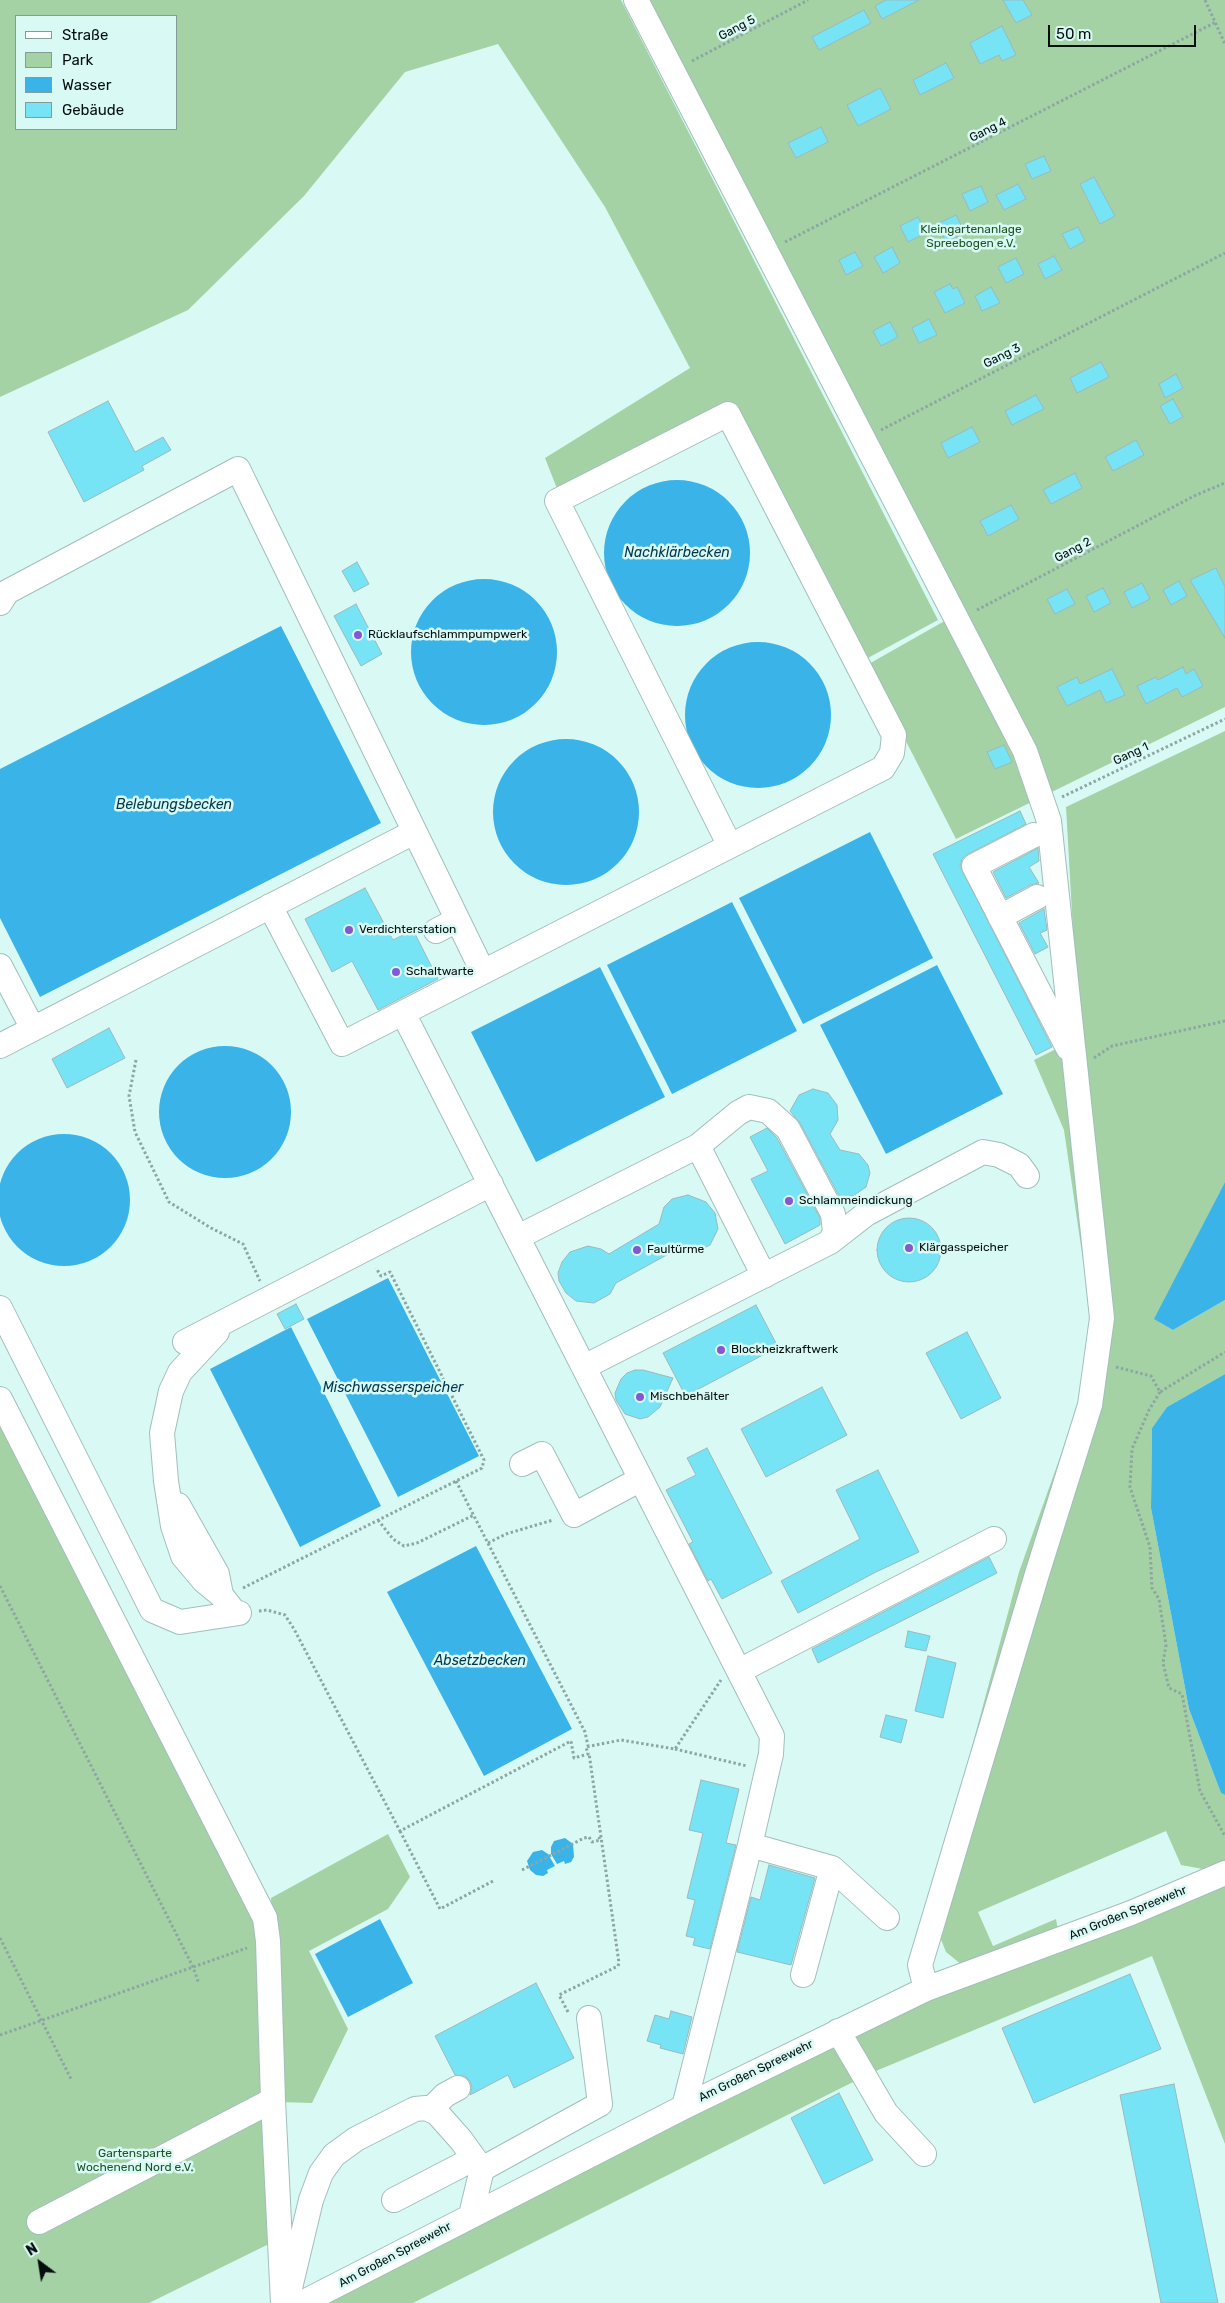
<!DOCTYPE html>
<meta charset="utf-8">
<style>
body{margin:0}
#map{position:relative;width:1225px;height:2303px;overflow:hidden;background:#d9f9f5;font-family:Rubik,sans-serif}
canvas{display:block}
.legend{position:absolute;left:15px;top:15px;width:162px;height:115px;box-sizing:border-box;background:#d9f9f5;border:1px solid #849b98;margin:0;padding:6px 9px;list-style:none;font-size:15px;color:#040e0d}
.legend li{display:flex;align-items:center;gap:10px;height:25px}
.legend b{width:25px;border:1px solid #849b98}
.north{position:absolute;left:15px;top:2238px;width:50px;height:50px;-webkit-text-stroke:4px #d9f9f5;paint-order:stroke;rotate:329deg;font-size:14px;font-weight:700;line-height:20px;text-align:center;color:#040e0d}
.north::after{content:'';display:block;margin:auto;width:18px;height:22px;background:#040e0d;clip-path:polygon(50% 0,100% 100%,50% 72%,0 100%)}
.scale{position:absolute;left:1048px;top:25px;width:148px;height:22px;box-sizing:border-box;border:2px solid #040e0d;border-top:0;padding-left:6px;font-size:15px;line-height:18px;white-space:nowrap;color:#040e0d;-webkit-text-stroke:4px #d9f9f5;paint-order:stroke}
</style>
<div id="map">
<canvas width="1225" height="2303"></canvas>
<ul class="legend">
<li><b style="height:6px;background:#fff"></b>Straße</li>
<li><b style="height:14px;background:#a4d2a4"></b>Park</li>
<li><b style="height:14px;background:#3ab3e8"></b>Wasser</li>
<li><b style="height:14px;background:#77e4f6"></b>Gebäude</li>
</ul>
<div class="north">N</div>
<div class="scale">50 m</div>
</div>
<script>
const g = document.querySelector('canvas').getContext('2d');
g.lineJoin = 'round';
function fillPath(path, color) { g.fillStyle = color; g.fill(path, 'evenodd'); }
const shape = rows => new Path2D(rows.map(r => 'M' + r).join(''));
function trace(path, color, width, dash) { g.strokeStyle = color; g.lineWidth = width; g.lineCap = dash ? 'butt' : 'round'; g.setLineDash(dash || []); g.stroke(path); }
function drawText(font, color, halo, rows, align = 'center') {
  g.font = font + ' Rubik,sans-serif'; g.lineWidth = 5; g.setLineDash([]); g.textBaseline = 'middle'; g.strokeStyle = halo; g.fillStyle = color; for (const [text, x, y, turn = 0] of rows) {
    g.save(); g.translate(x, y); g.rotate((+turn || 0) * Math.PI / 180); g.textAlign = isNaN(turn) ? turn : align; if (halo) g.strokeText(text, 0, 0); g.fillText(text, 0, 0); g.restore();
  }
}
fillPath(shape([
 [0,0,621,0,938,620,866,659,732,405,558,491,545,458,690,368,605,207,498,44,405,72,304,196,188,310,0,397],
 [16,16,176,16,176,129,16,129],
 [650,0,1225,0,1225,707,956,839,867,665,964,610],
 [1225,731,1225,1182,1155,1319,1173,1330,1225,1300,1225,1374,1167,1407,1152,1428,1151,1508,1189,1709,1221,1793,1225,1795,1225,1860,1203,1869,1181,1865,1166,1831,978,1912,993,1946,1056,1919,1058,1930,962,1965,946,1952,940,1937,943,1854,1019,1572,1079,1404,1092,1322,1064,1130,1034,1060,1060,1047,1080,1055,1066,807],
 [0,1424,258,1928,273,2242,149,2303,0,2303],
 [388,1834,410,1877,388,1909,309,1951,348,2029,312,2103,279,2102,271,1898],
 [1225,1881,1225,2144,1152,1956,871,2073,413,2303,326,2303,913,2004]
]), '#a4d2a4');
fillPath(shape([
 '604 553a73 73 0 1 1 146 0a73 73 0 1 1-146 0Z',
 '411 652a73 73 0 1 1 146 0a73 73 0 1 1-146 0Z',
 [281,626,381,823,40,997,0,918,0,769],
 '685 715a73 73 0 1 1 146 0a73 73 0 1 1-146 0Z',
 '493 812a73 73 0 1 1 146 0a73 73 0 1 1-146 0Z',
 [870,832,933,958,803,1024,739,898],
 [732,902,797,1031,672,1094,607,965],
 [937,965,1003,1094,886,1154,820,1025],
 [600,967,665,1097,536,1162,471,1032],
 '159 1112a66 66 0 1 1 132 0a66 66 0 1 1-132 0Z',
 '-2 1200a66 66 0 1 1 132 0a66 66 0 1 1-132 0Z',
 [1225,1182,1225,1300,1173,1330,1154,1319],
 [388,1278,479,1456,398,1497,307,1319],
 [291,1327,381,1506,300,1547,210,1369],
 [1225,1374,1225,1795,1221,1793,1189,1709,1151,1508,1152,1428,1167,1407],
 [476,1546,572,1729,484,1776,387,1592],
 [565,1838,573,1844,574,1857,571,1862,565,1864,564,1861,557,1864,551,1854,551,1847,554,1841],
 [542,1850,548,1854,555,1866,547,1870,548,1873,543,1876,536,1875,530,1870,527,1861,533,1852],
 [380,1919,413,1983,348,2017,315,1954]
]), '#3ab3e8');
const building = shape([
 [886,0,919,0,882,19,875,6,886,0],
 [1003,0,1023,0,1032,15,1016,23,1003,0],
 [864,10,871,23,819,50,812,37,864,10],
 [1002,26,1016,55,1002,61,999,55,980,64,970,43,1002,26],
 [946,63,954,78,920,95,913,80,946,63],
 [880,88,891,109,858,126,847,105,880,88],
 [821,127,828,142,796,158,788,143,821,127],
 [1044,156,1051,171,1032,179,1025,164,1044,156],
 [1094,177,1115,216,1100,224,1080,184,1094,177],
 [1018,184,1026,199,1004,210,996,195,1018,184],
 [981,186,988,202,970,211,962,194,981,186],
 [956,215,965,233,946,242,937,224,956,215],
 [918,217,926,233,908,242,900,226,918,217],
 [1078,227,1085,241,1070,249,1062,234,1078,227],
 [892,247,900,263,883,273,874,257,892,247],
 [855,252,863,266,846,275,839,260,855,252],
 [1054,256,1062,270,1045,279,1038,264,1054,256],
 [1016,258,1024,274,1006,283,998,267,1016,258],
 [950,284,953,289,957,287,965,303,945,313,934,292,950,284],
 [991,287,1000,303,982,311,975,296,991,287],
 [929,319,937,335,919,343,912,328,929,319],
 [890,322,898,337,881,346,873,331,890,322],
 [1101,362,1109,377,1077,393,1070,378,1101,362],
 [1176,374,1183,388,1165,398,1159,384,1176,374],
 [1036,395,1044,409,1012,425,1005,411,1036,395],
 [1173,399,1183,417,1170,424,1160,406,1173,399],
 [108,401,135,452,163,437,171,450,142,466,144,470,84,502,48,432,108,401],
 [972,427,980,442,948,458,941,443,972,427],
 [1136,440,1144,455,1113,471,1105,457,1136,440],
 [1075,473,1082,488,1051,504,1043,490,1075,473],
 [1011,505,1019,519,988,536,980,521,1011,505],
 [357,562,369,584,354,592,342,571,357,562],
 [1216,568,1225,587,1225,638,1190,580,1216,568],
 [1179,581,1187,596,1171,605,1163,590,1179,581],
 [1142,583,1150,599,1132,608,1124,592,1142,583],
 [1103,588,1111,603,1094,612,1086,596,1103,588],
 [1067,589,1075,604,1055,614,1047,599,1067,589],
 [356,604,382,654,361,666,334,616,356,604],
 [1183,667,1186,674,1194,669,1203,686,1182,697,1177,688,1146,704,1137,686,1156,677,1158,680,1183,667],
 [1112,669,1125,695,1106,703,1100,690,1067,706,1057,687,1077,677,1080,684,1112,669],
 [1004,745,1012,762,995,769,987,752,1004,745],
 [1020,811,1026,824,968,854,962,859,960,866,1052,1047,1036,1055,933,854,1020,811],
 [1038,848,1039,861,1029,867,1039,883,1030,885,1006,898,993,872,1038,848],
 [365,888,393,940,413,930,438,979,378,1010,352,961,332,972,305,919,365,888],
 [1044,909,1047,930,1040,933,1048,947,1035,954,1019,923,1044,909],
 [109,1028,125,1058,67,1088,52,1059,109,1028],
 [813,1089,828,1093,837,1105,838,1120,830,1134,840,1150,859,1154,868,1165,870,1173,866,1187,853,1196,839,1196,800,1123,790,1111,799,1095,813,1089],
 [767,1128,777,1138,820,1218,820,1225,785,1244,751,1179,768,1171,750,1137,767,1128],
 [688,1195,706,1202,715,1213,718,1229,710,1245,692,1254,672,1252,616,1283,610,1294,594,1303,576,1301,566,1293,559,1281,558,1273,562,1262,570,1252,588,1246,601,1249,609,1254,659,1224,664,1207,672,1199,688,1195],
 '877 1250a32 32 0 1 1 64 0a32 32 0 1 1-64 0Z',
 [296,1304,304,1319,285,1329,277,1314,296,1304],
 [756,1305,778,1347,691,1393,684,1393,663,1353,756,1305],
 [967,1332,1001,1398,961,1419,926,1353,967,1332],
 [635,1370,643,1370,673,1378,660,1407,648,1417,640,1419,625,1414,616,1400,615,1393,621,1379,627,1373,635,1370],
 [822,1387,847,1435,766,1477,741,1429,822,1387],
 [707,1448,772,1573,722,1599,711,1579,708,1581,689,1544,693,1542,666,1490,696,1475,687,1458,707,1448],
 [878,1470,919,1552,876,1572,798,1613,781,1581,860,1539,836,1490,878,1470],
 [989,1557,997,1573,818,1663,812,1649,989,1557],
 [908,1631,930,1636,926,1651,905,1647,908,1631],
 [928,1656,956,1663,943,1718,915,1711,928,1656],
 [886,1715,907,1720,901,1743,880,1737,886,1715],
 [701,1780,739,1789,726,1843,736,1845,710,1949,693,1945,695,1938,686,1936,695,1900,687,1898,703,1833,689,1830,701,1780],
 [769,1865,815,1878,791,1965,737,1952,751,1897,760,1900,769,1865],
 [1130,1974,1161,2049,1034,2103,1002,2028,1130,1974],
 [536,1983,574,2058,514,2088,508,2075,470,2095,472,2088,470,2081,465,2076,455,2075,435,2036,536,1983],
 [671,2011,692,2017,683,2054,660,2048,661,2045,647,2041,655,2015,669,2019,671,2011],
 [1174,2084,1218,2303,1161,2303,1120,2095,1174,2084],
 [839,2093,873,2160,824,2184,791,2118,839,2093]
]);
fillPath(building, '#77e4f6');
trace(building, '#9bb9be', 1);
const minor = shape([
 [636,0,1025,751,1049,821,1102,1318,1090,1405,1037,1574,920,1965,926,1989],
 [0,603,7,592,238,469,483,972],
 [1034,835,974,866,1068,1048],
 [270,906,342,1044,483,972,730,846,883,768,892,753,894,735,728,414,557,501,730,846],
 [1000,917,1037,897],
 [436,931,457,920],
 [0,966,33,1029],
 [403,1013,772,1736,771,1754,750,1845,684,2107],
 [0,1046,414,832],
 [698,1146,764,1276],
 [518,1237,698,1146,738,1113,749,1107,768,1111,788,1129,833,1214,835,1232,830,1242],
 [0,1308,152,1610,180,1622,239,1613],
 [217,1332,180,1372,171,1391,162,1433,166,1481,173,1526,183,1556,204,1581,221,1595,235,1613],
 [185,1342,491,1184],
 [584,1367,830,1242,866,1214,983,1152,999,1155,1019,1165,1027,1176],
 [0,1399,265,1918,268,1941,273,2100,283,2303],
 [522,1464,542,1454,574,1515,641,1479],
 [178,1505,217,1574,221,1595],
 [739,1671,994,1539],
 [750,1845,832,1868,887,1918],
 [803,1975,832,1868],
 [838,2031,886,2113,924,2154],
 [437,2113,436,2104,445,2095,458,2088],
 [394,2200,473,2159],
 [471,2215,482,2169,600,2104,589,2018],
 [39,2222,273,2100],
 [290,2288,311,2200,321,2173,334,2155,356,2139,415,2109,426,2108,437,2113,461,2140,482,2169],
 [302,2303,684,2107,926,1989,1131,1913,1225,1873]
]);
trace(minor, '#a1bfbc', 26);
trace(shape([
 [1205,0,1225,44],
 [692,61,808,0],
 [785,242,1216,22],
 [881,430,1225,253],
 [977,610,1196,495,1225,483],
 [1062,797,1225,719],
 [1094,1058,1112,1046,1225,1021],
 [136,1060,129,1096,135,1132,169,1202,211,1228,243,1244,260,1281],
 [1116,1367,1151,1376,1160,1392,1225,1352],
 [1160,1392,1149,1410,1132,1449,1130,1487,1150,1547,1152,1588,1159,1599,1166,1645,1163,1663,1169,1688,1182,1694,1200,1791,1225,1836],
 [456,1481,585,1732,588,1746],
 [378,1520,393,1539,404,1546,417,1543,474,1515],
 [488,1543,506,1534,553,1520],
 [0,1586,193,1967,199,1984],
 [243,1588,482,1468,484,1460,390,1272,381,1276,376,1268],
 [259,1611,267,1610,285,1615,294,1629,400,1831,571,1741,574,1758,588,1754,586,1747,621,1740,675,1749,721,1680],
 [675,1749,747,1766],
 [400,1831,440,1909,495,1880],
 [522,1870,584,1838,589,1837,592,1842,600,1840,599,1837],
 [0,1938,71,2079],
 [568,2012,559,1995,618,1966,619,1963,589,1753],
 [0,2035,247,1948]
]), '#8da6a3', 3, [2.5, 2.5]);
trace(minor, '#fff', 24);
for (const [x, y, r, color] of [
 [358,635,5,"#8358d1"],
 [349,930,5,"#8358d1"],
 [396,972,5,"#8358d1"],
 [789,1201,5,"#8358d1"],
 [909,1248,5,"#8358d1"],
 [637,1250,5,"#8358d1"],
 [721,1350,5,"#8358d1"],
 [640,1397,5,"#8358d1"]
]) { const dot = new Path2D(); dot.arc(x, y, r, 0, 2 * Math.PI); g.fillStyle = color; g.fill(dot); trace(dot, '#d9f9f5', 2); }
drawText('12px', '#040e0d', '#d9f9f5', [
 ["Gang 5",737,28,-28],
 ["Gang 4",988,130,-27],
 ["Gang 3",1002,356,-27],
 ["Gang 2",1073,550,-28],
 ["Gang 1",1131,754,-25],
 ["Am Großen Spreewehr",1128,1913,-22],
 ["Am Großen Spreewehr",756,2071,-26],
 ["Am Großen Spreewehr",395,2255,-28]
]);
drawText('12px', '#1e5323', '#d9f9f5', [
 ["Kleingartenanlage",971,230],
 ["Spreebogen e.V.",971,244],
 ["Gartensparte",135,2154],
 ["Wochenend Nord e.V.",135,2168]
]);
drawText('12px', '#040e0d', '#d9f9f5', [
 ["Rücklaufschlammpumpwerk",368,635],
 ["Verdichterstation",359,930],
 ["Schaltwarte",406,972],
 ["Schlammeindickung",799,1201],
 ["Klärgasspeicher",919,1248],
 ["Faultürme",647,1250],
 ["Blockheizkraftwerk",731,1350],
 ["Mischbehälter",650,1397]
], 'left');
drawText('italic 14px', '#01374c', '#d9f9f5', [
 ["Nachklärbecken",677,553],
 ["Belebungsbecken",174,805],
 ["Mischwasserspeicher",393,1388],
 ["Absetzbecken",480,1661]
]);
</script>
